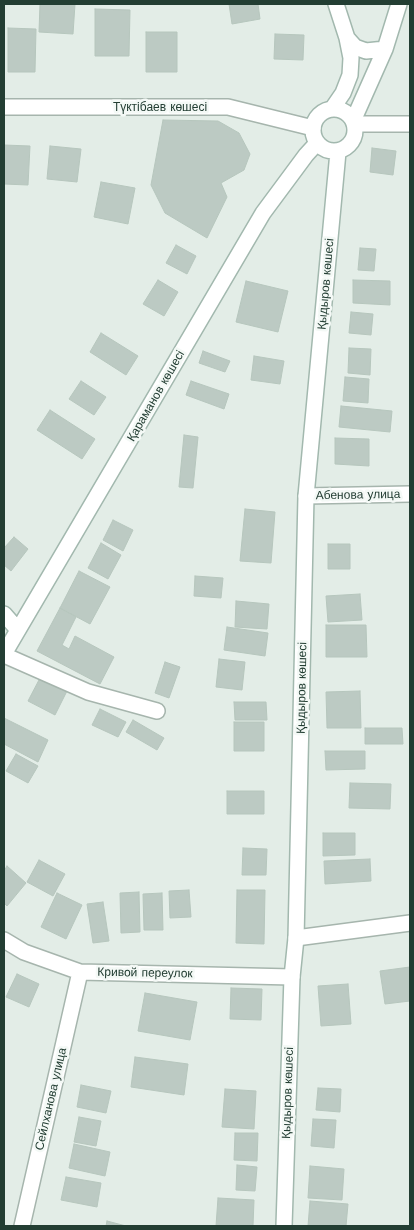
<!DOCTYPE html>
<meta charset="utf-8">
<style>
body{margin:0}
#map{position:relative;width:414px;height:1230px;overflow:hidden;background:#e3ede7;font-family:"Work Sans",sans-serif}
canvas{display:block}
.frame{position:absolute;inset:0;border:5px solid #233e33;pointer-events:none}
</style>
<div id="map">
<canvas width="414" height="1230"></canvas>
<div class="frame"></div>
</div>
<script>
const g = document.querySelector('canvas').getContext('2d');
g.lineJoin = 'round';
function fillPath(path, color) { g.fillStyle = color; g.fill(path, 'evenodd'); }
const shape = rows => new Path2D(rows.map(r => 'M' + r).join(''));
function trace(path, color, width, dash) { g.strokeStyle = color; g.lineWidth = width; g.lineCap = dash ? 'butt' : 'round'; g.setLineDash(dash || []); g.stroke(path); }
function drawText(font, color, halo, rows, align = 'center') {
  g.font = font + ' "Work Sans",sans-serif'; g.lineWidth = 5; g.setLineDash([]); g.textBaseline = 'middle'; g.strokeStyle = halo; g.fillStyle = color; for (const [text, x, y, turn = 0] of rows) {
    g.save(); g.translate(x, y); g.rotate((+turn || 0) * Math.PI / 180); g.textAlign = isNaN(turn) ? turn : align; if (halo) g.strokeText(text, 0, 0); g.fillText(text, 0, 0); g.restore();
  }
}
const building = shape([
 [40,4,75,4,73,34,39,32,40,4],
 [229,4,258,4,260,19,232,24,229,4],
 [95,9,130,10,129,56,95,56,95,9],
 [8,28,36,29,35,72,8,72,8,28],
 [146,32,177,32,177,72,146,72,146,32],
 [275,34,304,35,303,60,274,59,275,34],
 [163,120,218,121,239,133,250,154,244,170,221,183,227,197,207,238,165,213,151,185,163,120],
 [4,145,30,146,28,185,4,184,4,145],
 [50,146,81,149,77,182,47,179,50,146],
 [372,148,396,151,393,175,370,172,372,148],
 [101,182,135,188,128,224,94,217,101,182],
 [176,245,196,256,187,274,166,263,176,245],
 [360,248,376,249,374,271,358,270,360,248],
 [158,280,178,292,164,316,143,304,158,280],
 [353,280,390,281,390,305,353,303,353,280],
 [246,281,288,291,278,332,236,322,246,281],
 [351,312,373,314,371,335,349,333,351,312],
 [101,333,138,356,126,375,90,352,101,333],
 [349,348,371,349,370,375,348,373,349,348],
 [203,351,230,361,225,372,199,363,203,351],
 [254,356,284,361,280,384,251,380,254,356],
 [345,377,369,379,368,403,343,401,345,377],
 [81,381,106,397,94,415,69,399,81,381],
 [191,381,229,394,224,409,186,395,191,381],
 [341,406,392,411,390,432,339,427,341,406],
 [50,410,95,439,82,459,37,430,50,410],
 [184,435,198,437,193,488,179,487,184,435],
 [335,438,369,439,369,466,335,464,335,438],
 [245,509,275,512,271,563,240,561,245,509],
 [113,520,133,530,123,551,103,540,113,520],
 [14,537,28,549,11,571,4,565,4,548,14,537],
 [101,543,121,555,108,579,88,568,101,543],
 [328,544,350,544,350,569,328,569,328,544],
 [79,571,110,587,90,624,60,608,79,571],
 [195,576,223,578,221,598,194,596,195,576],
 [360,594,362,620,328,622,326,596,360,594],
 [236,601,269,604,267,629,235,627,236,601],
 [60,608,76,617,62,645,69,649,75,636,114,657,100,684,37,651,60,608],
 [326,625,366,625,367,657,326,657,326,625],
 [227,627,268,633,265,656,224,650,227,627],
 [219,659,245,662,242,690,216,687,219,659],
 [165,662,180,667,169,698,155,693,165,662],
 [40,678,67,691,55,715,28,701,40,678],
 [360,691,361,728,327,728,326,692,360,691],
 [234,702,266,702,267,720,235,720,234,702],
 [100,709,126,722,118,737,92,725,100,709],
 [4,718,48,740,38,762,4,744,4,718],
 [133,720,164,738,157,750,126,732,133,720],
 [234,722,264,722,264,751,234,751,234,722],
 [365,728,402,728,403,744,365,744,365,728],
 [325,751,365,751,365,769,326,770,325,751],
 [16,754,38,766,28,783,6,771,16,754],
 [350,783,391,784,390,809,349,808,350,783],
 [227,791,264,791,264,814,227,814,227,791],
 [323,833,355,833,355,855,323,856,323,833],
 [243,848,267,849,266,875,242,875,243,848],
 [370,859,371,881,325,884,324,861,370,859],
 [39,860,65,874,53,896,27,882,39,860],
 [7,866,26,883,7,906,4,903,4,871,7,866],
 [189,890,191,917,170,918,169,891,189,890],
 [237,890,265,890,264,944,236,943,237,890],
 [139,892,140,932,121,933,120,893,139,892],
 [57,893,82,905,66,939,41,927,57,893],
 [162,893,163,930,144,930,143,894,162,893],
 [103,902,109,941,93,943,87,904,103,902],
 [410,967,410,1001,385,1004,380,971,410,967],
 [17,974,39,984,29,1007,6,997,17,974],
 [348,984,351,1024,321,1026,318,986,348,984],
 [231,988,262,989,261,1020,230,1019,231,988],
 [145,993,197,1002,190,1040,138,1031,145,993],
 [135,1057,188,1064,184,1095,131,1087,135,1057],
 [81,1085,111,1091,106,1113,77,1107,81,1085],
 [318,1088,341,1089,340,1112,316,1110,318,1088],
 [225,1089,256,1091,254,1129,222,1127,225,1089],
 [79,1117,101,1121,96,1146,74,1142,79,1117],
 [313,1119,336,1120,334,1148,311,1146,313,1119],
 [235,1133,258,1133,257,1161,234,1160,235,1133],
 [74,1144,110,1152,105,1176,69,1168,74,1144],
 [237,1165,257,1167,255,1191,236,1190,237,1165],
 [310,1166,344,1169,342,1200,308,1198,310,1166],
 [66,1177,101,1183,97,1207,61,1200,66,1177],
 [218,1198,254,1200,253,1226,216,1226,218,1198],
 [310,1201,348,1204,346,1226,308,1226,310,1201],
 [107,1221,126,1226,106,1226,107,1221]
]);
fillPath(building, '#bccac3');
trace(building, '#b6c6bd', 1);
const street = shape([
 [4,107,228,107,313,128],
 [355,124,410,124],
 [306,496,410,494],
 [4,655,88,692,157,711],
 [296,938,410,923],
 [4,940,24,952,80,972,292,977],
 [22,1226,80,972]
]);
const secondary = shape([
 [347,38,355,47,366,51,385,49],
 '313 130a21 21 0 1 1 42 0a21 21 0 1 1-42 0Z',
 [332,109,343,93,350,75,351,58,347,38,336,4],
 [353,121,385,49,399,4],
 [4,614,18,630],
 [4,654,263,213,306,155,317,143],
 [284,1226,292,977,296,938,306,496,338,152]
]);
trace(street, '#a6b5ad', 18);
trace(secondary, '#a2b8ae', 18);
trace(street, '#fff', 15);
trace(secondary, '#fff', 15);
drawText('12px', '#233e33', '#f4f9f6', [
 ["Түктібаев көшесі",160,107],
 ["Қыдыров көшесі",326,284,-85],
 ["Қараманов көшесі",156,396,-60],
 ["Абенова улица",358,495,-1],
 ["Қыдыров көшесі",302,688,-89],
 ["Кривой переулок",145,973,1],
 ["Қыдыров көшесі",288,1093,-88],
 ["Сейлханова улица",51,1099,-77]
]);
</script>
